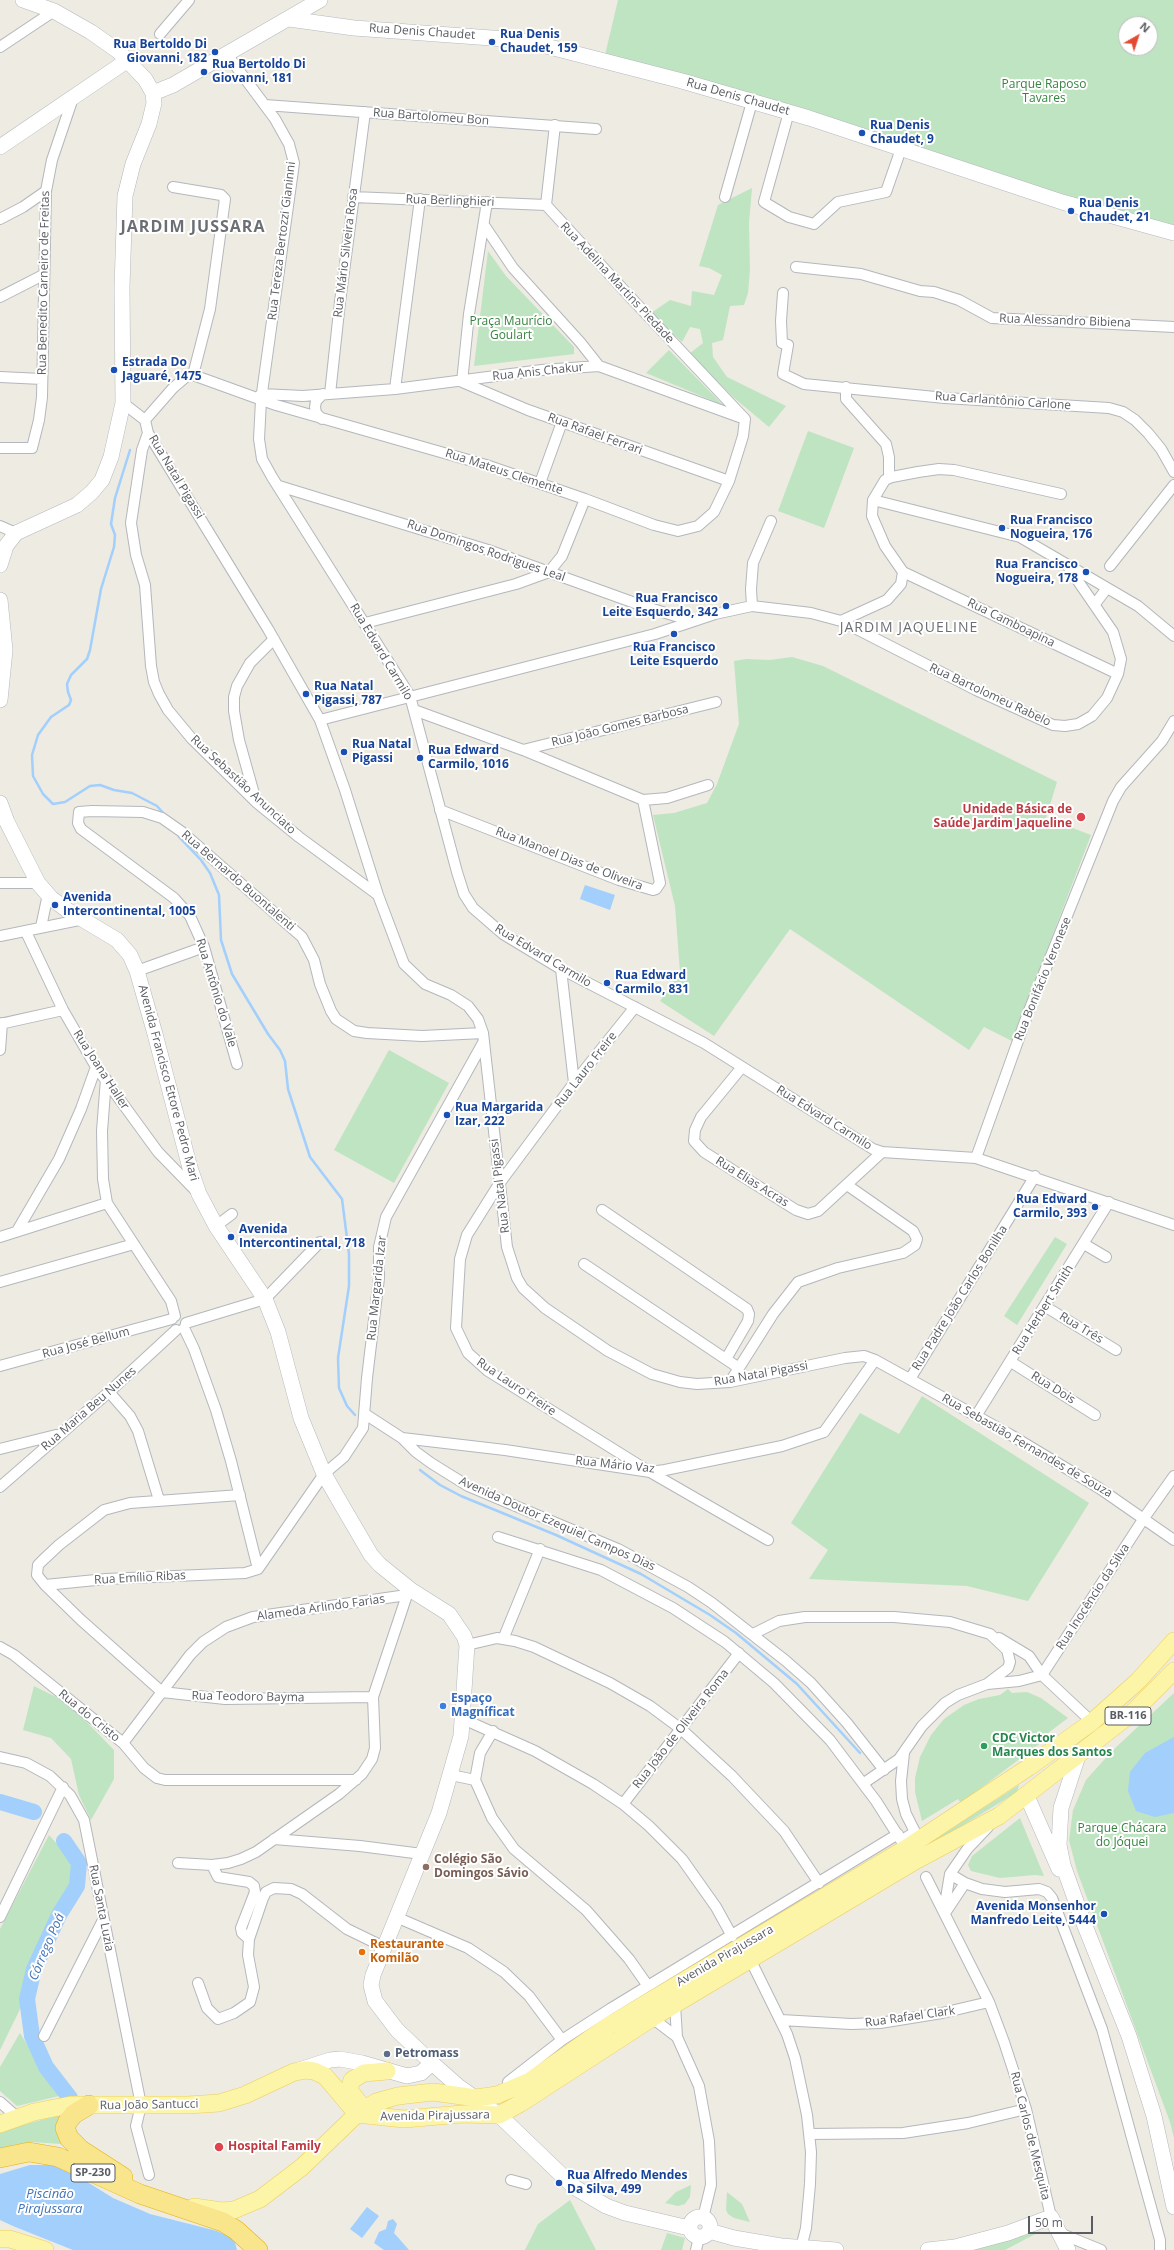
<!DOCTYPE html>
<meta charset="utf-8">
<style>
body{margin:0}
#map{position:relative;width:1174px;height:2250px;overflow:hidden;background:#edebe2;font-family:"Open Sans",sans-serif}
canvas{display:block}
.north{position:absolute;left:1118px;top:16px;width:40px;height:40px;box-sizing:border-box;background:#fff;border:1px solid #bdbec0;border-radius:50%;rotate:39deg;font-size:11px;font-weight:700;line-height:16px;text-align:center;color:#5a5d62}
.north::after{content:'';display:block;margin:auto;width:14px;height:18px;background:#e34b31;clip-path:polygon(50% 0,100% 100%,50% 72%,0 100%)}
.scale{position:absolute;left:1028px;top:2216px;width:65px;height:18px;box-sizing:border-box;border:2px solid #5a5d62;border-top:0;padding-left:5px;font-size:12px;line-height:14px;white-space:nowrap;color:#5a5d62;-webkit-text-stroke:3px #fff;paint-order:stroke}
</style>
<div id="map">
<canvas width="1174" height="2250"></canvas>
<div class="north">N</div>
<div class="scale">50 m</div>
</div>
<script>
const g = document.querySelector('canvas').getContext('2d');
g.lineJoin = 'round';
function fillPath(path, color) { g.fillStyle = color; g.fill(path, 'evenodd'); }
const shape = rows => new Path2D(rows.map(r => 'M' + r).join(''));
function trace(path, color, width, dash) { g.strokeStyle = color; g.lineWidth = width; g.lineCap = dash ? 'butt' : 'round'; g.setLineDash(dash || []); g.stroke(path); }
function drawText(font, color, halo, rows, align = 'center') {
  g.font = font + ' "Open Sans",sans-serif'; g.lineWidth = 4; g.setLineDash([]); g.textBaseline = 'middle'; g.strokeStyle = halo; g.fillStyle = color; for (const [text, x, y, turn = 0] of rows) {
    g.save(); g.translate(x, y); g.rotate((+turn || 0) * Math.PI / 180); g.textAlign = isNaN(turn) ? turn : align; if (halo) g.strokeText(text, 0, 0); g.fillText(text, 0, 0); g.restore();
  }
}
fillPath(shape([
 [618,0,1174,0,1174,226,1132,216,605,55],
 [1126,24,1150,24,1150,48,1126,48],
 [752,188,749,223,750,270,748,293,744,305,730,306,723,340,712,343,713,357,727,377,786,406,769,427,733,397,689,354,703,343,700,329,690,327,682,342,651,313,670,300,691,306,692,291,714,295,722,275,709,268,699,266,718,205],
 [488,251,506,276,574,347,574,354,474,366],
 [669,350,723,405,646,373],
 [808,431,854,448,824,528,778,511],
 [792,657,823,666,1057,782,1046,818,1091,835,1012,1041,984,1027,969,1050,790,929,714,1036,660,1001,680,972,675,906,653,815,674,813,707,803,717,784,739,724,734,661,746,659,770,660],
 [389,1050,449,1083,394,1183,334,1150],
 [1055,1237,1067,1244,1017,1325,1004,1316],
 [922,1396,1089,1503,1028,1601,967,1586,809,1579,828,1550,791,1523,860,1413,899,1434],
 [34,1686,56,1697,79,1714,114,1750,114,1779,91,1820,79,1795,71,1759,51,1738,23,1730],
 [1008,1689,1012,1693,1027,1692,1041,1698,1068,1718,1044,1736,1046,1739,961,1803,958,1799,922,1821,915,1792,915,1778,920,1757,931,1735,944,1719,964,1705,979,1699,1000,1695],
 [1174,1693,1174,2138,1170,2122,1077,1871,1069,1840,1073,1810,1086,1780,1112,1751],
 [1019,1785,1017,1792,1009,1797,942,1838,934,1840],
 [1020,1818,1044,1876,1035,1875,1000,1878,971,1871,968,1865,972,1856],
 [49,1835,73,1862,75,1884,50,1926,26,1974,22,2005,0,2050,0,1929],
 [20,2033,59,2096,17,2106,0,2091,0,2067],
 [60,2115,56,2130,61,2144,32,2142,13,2145,0,2151,0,2131],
 [691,2185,690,2197,685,2204,678,2206,665,2203,676,2192],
 [727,2192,742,2204,750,2222,734,2218,728,2214,726,2210],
 [570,2200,596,2250,525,2250,538,2224],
 [1041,2231,1005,2250,969,2250],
 [667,2233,685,2238,682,2250,661,2250]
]), '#bfe4c1');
fillPath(shape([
 [585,885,615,895,610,910,580,899],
 [1174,1737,1174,1813,1155,1817,1136,1811,1128,1791,1130,1772,1145,1753],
 [30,2165,55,2165,76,2175,113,2198,150,2214,217,2231,234,2239,237,2250,73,2250,13,2226,0,2220,0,2174],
 [367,2207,379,2216,362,2238,350,2229],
 [393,2219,397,2224,394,2233,409,2250,384,2250,374,2243,379,2232,386,2229,388,2221]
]), '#a2cffc');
trace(shape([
 [130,450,115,498,111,524,115,535,114,547,101,589,90,650,87,659,71,675,67,684,68,692,71,700,69,705,51,717,38,735,32,755,33,776,43,794,53,804,65,802,90,786,100,785,114,790,132,793,157,806,165,815],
 [179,837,201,860,210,873,219,895,221,940,232,974,268,1034,280,1050,285,1061,288,1089,310,1157,342,1199,349,1254,349,1286,338,1358,339,1388,347,1406,355,1415],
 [420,1470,440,1485,461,1496,556,1535,641,1574,710,1615,736,1633,797,1684,860,1753]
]), '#a2cffc', 2.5);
trace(shape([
 [0,1802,34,1812],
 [64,1841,79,1863,77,1886,59,1915,34,1969,27,1999,32,2036,46,2067,70,2098]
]), '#a2cffc', 16);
const street = shape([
 [160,34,189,0],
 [0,47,54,11],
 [226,53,275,119,289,144,294,163,261,400,259,439,262,459,272,477,410,696,457,872,464,894,473,908,503,934,561,969,704,1043,873,1149,882,1152,976,1158,1174,1225],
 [265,105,596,129],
 [789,112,764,202,789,217,814,224,838,202,886,192,901,149],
 [555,125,546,205,632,299,745,419],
 [173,187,221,195,225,199,210,309,193,375],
 [353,197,546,205],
 [725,197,752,102],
 [487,202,469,314,462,382,528,410,729,481],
 [0,219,23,207,46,191],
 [484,225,513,268,580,342,599,366],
 [796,267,861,274,920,291,934,292,959,300,992,318,1174,327],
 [783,293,781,321,782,343,788,345,783,374,804,384,945,398,1109,408,1123,412,1135,420,1148,433,1161,449,1174,472],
 [0,297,43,275],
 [0,377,42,379],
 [846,387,846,399,886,444,889,457,889,478],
 [395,389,420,199],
 [261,394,303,396,395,389,542,370,599,366,745,419],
 [330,394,340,302,365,112],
 [123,403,145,420,148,433,268,629,320,720,345,790,378,895,404,964,425,984,451,995,468,1006,478,1019,483,1033,507,1247,517,1278,523,1288,545,1308,608,1351,652,1374,680,1382,697,1384,730,1382,845,1358,864,1356,875,1360,1009,1434,1099,1488,1174,1540],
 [322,419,316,413,315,407,316,401,323,394],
 [145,420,173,388,187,376,193,375,276,405,486,465,585,499,654,525,678,531,698,526,714,512,729,481,743,436,745,419],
 [148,433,142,450,131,523,136,555,145,585,151,666,154,682,159,694,168,710,192,739,256,802,299,837,378,895],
 [0,448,32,448,39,420,42,397,46,191,52,160,73,98],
 [540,483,562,422],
 [279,486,488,550,646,607,692,621],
 [873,500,1020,537,1138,606,1174,636],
 [0,526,16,533],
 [1110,566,1174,485],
 [903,572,1118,674],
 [1095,604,1107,588],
 [752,606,751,589,753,563,771,521],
 [841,621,887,600,901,584,903,572,885,546,872,516,873,500,885,480,892,477,918,472,939,469,954,470,1061,494],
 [365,623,516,584,549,572,562,556,585,499],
 [414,710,523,750,643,800,667,798,708,785],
 [320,720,655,634,715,614,752,606,811,613,841,621,976,690,1053,725,1065,726,1078,724,1092,716,1107,698,1118,674,1121,659,1113,632,1067,565],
 [523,750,716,702],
 [256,801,239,740,234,711,234,697,237,686,250,663,274,639],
 [440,810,619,880,653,890,656,889,660,883,643,800],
 [0,883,38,883],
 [41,927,48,894],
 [26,932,63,1010,96,1067,158,1152,196,1191],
 [0,936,84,919],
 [561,969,574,1083],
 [137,971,204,947],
 [635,1007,574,1083,499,1184,467,1235,460,1259,456,1328,468,1353,488,1371,650,1472,768,1540],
 [0,1024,63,1010],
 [0,1050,2,1023],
 [237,1064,204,947,190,916,174,898,81,829,78,823,79,812,92,811,143,812,162,818,182,832,302,937,314,960,320,984,331,1011,336,1019,354,1031,367,1033,422,1036,483,1033],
 [742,1067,701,1117,695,1130,694,1141,704,1152,796,1210,808,1214,818,1211,882,1152],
 [976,1158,1028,1013,1113,801,1121,787,1162,741,1174,721],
 [107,1203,171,1301,175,1316],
 [602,1210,747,1309,749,1314,748,1321,726,1359],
 [216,1226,232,1214],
 [17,1231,59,1159,81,1109,96,1067],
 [0,1237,107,1203,103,1179,102,1131,106,1079],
 [1084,1244,1106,1257],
 [584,1264,739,1368],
 [0,1282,134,1244],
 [1046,1307,1116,1350],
 [186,1323,265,1299,320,1242],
 [184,1328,194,1349,216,1410,231,1461,258,1569],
 [1011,1362,1095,1415],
 [0,1366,172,1319],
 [910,1379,1035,1176],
 [730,1382,773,1314,798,1282,838,1268,903,1253,915,1245,917,1239,913,1231,847,1185],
 [109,1392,130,1416,138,1431,159,1500],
 [365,1414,402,1438,416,1452,431,1463,468,1486,618,1549,688,1587,712,1603,786,1661,811,1683,847,1723,884,1770],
 [976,1416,1109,1202],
 [402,1438,505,1450,650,1472,665,1470,782,1446,824,1432,875,1360],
 [0,1449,56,1435],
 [0,1487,109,1392,176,1330],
 [240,1495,130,1503,104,1510,59,1545,43,1560,38,1565,37,1575,45,1585,81,1620,162,1692,225,1699,373,1697],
 [498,1537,601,1570,673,1608,725,1642,774,1683,830,1740,876,1801,909,1853],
 [45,1585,106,1579,245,1573,258,1569,324,1474,344,1457,363,1428,367,1378,379,1278,379,1247,386,1217,484,1041],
 [753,1634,779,1621,805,1617,894,1617,950,1622,990,1634,1007,1650,1010,1662,1008,1668,987,1684],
 [504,1637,540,1549],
 [999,1638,1029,1656,1042,1675,1092,1722],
 [467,1645,497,1638,515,1641,534,1647,610,1683,650,1706,681,1729,732,1776,784,1831,819,1883],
 [0,1647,14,1655,123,1743,144,1768,157,1778,165,1780,356,1780],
 [1042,1675,1144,1518,1174,1476],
 [463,1719,535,1751,593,1784,623,1804,649,1826,682,1859,716,1907,732,1936],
 [123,1743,190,1655,203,1642,226,1627,253,1617,407,1595,411,1590],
 [0,1757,26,1763,50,1776,70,1795,84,1820,141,2105,136,2126,149,2175],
 [451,1775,475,1780,492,1818,514,1849,586,1910,629,1959,648,1986],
 [475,1780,480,1753,493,1731],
 [864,1783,899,1759,922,1726,945,1703,958,1695,987,1684,1019,1681,1042,1675],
 [623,1804,739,1653],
 [274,1839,360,1846,422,1854],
 [902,1840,915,1832,906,1814,902,1799,901,1781,904,1753],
 [178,1863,212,1865,228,1863,241,1859,256,1852,339,1794,362,1774,372,1759,375,1748,373,1697,407,1595],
 [212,1865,218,1877,249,1882,254,1886,255,1892,241,1928,242,1933,249,1939],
 [950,1874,965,1883,982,1889,1005,1892,1039,1889,1047,1892,1052,1898,1102,2029,1160,2240,1160,2250],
 [926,1877,989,2002,1004,2042,1026,2109,1051,2217],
 [944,1910,950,1874,968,1848,988,1827],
 [945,1913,965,1883],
 [0,1917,63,1787],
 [396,1917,468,1948,504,1972,529,1996,562,2040],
 [750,1959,787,2034,795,2058,807,2115,811,2152,810,2184,806,2228,801,2248],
 [198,1983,207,2008,218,2019,234,2013,250,2002,254,1987,248,1955,249,1939,263,1898,266,1892,274,1888,291,1889,302,1894,347,1929,384,1947],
 [675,2004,677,2037,699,2086,709,2141,711,2185,703,2218],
 [652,2018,677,2037],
 [781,2020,851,2024,880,2023,942,2013,989,2002],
 [44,2036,103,1920],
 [508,2082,562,2040,610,2009,898,1834],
 [0,2102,17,2117],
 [810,2134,903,2133,968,2123,1026,2109],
 [511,2180,526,2184],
 [1057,2232,1101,2250],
 [696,2250,699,2237]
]);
const secondary = shape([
 [289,19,354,28,519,40,542,45,682,81,809,118,1062,202,1174,233],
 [153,93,173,85,320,0],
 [0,147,128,60],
 [0,565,6,546,16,533,77,505,92,492,102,480,111,457,123,403,122,287,125,196,133,164,149,124,154,103,153,93,145,79,118,51,91,32,54,11,23,0],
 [0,600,5,650,0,700],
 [0,803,7,822,38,883,51,898,67,910,117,940,130,955,137,971,155,1034,190,1168,199,1194,216,1226,265,1299,278,1332,301,1418,324,1474,340,1502,371,1555,380,1565,411,1590,449,1614,464,1636,467,1645,461,1736,439,1813,373,1975,371,1985,375,2001,397,2030,432,2063,458,2086,499,2115,574,2187,606,2206,625,2213,689,2228],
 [1078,1756,1061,1808,1059,1845,1063,1865,1083,1921,1129,2036,1154,2116,1174,2207],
 [1026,1794,1059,1869],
 [299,2070,330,2060,340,2059,362,2063,407,2076,421,2073,432,2063],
 '690 2227a10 10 0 1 1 20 0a10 10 0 1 1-20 0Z',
 [709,2231,734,2238,781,2246,836,2250],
 [928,2250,955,2247,1008,2233,1051,2217,1068,2250]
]);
const primary = shape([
 [360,2104,349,2090,352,2080,364,2073,387,2071],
 [357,2114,404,2119,462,2114,499,2115,521,2103,652,2018,915,1861,999,1816,1132,1713,1174,1671],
 [0,2124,34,2112,70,2105,188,2105,219,2103,245,2095,294,2072,306,2070,314,2071,325,2076,357,2114],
 [194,2207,222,2211,234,2210,260,2199,302,2167,357,2114,376,2102,398,2096,433,2092,476,2098,497,2095,530,2081,608,2026,908,1847,1029,1767,1092,1722,1138,1681,1174,1641],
 [0,2239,10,2239,45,2250]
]);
const highway = shape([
 [89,2105,74,2114,68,2121,65,2128,69,2138,81,2150,123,2177],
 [0,2158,29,2152,58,2157,140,2194,223,2222,236,2230,258,2250]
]);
trace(street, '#b4b7bc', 12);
trace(secondary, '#b6b8be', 16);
trace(primary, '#edce5b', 18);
trace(highway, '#e7b107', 20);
trace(street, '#fff', 10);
trace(secondary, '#fff', 15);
trace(primary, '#fcf4a7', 17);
trace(highway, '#f9e58c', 19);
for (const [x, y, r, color] of [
 [492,42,4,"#1a4fb4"],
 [215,52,4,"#1a4fb4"],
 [204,72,4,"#1a4fb4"],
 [862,133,4,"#1a4fb4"],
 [1071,211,4,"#1a4fb4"],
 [114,370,4,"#1a4fb4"],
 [1002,528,4,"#1a4fb4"],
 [1086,572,4,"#1a4fb4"],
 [726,606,4,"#1a4fb4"],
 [674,634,4,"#1a4fb4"],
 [306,694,4,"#1a4fb4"],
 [344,752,4,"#1a4fb4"],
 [420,758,4,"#1a4fb4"],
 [1081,817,5,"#e0444e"],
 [55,905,4,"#1a4fb4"],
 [607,983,4,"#1a4fb4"],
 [447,1115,4,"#1a4fb4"],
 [1095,1207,4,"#1a4fb4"],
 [231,1237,4,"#1a4fb4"],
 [443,1706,4,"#3f7fe0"],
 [984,1746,4,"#2e9e5b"],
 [426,1867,4,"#8d6e63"],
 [1104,1914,4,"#1a4fb4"],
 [362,1952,4,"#e8710a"],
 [387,2054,4,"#5c6f8a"],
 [219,2147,5,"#e0444e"],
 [559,2183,4,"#1a4fb4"]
]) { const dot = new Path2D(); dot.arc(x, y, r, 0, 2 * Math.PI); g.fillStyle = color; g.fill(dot); trace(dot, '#fff', 1.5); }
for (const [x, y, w] of [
 [1128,1716,46],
 [93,2173,44]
]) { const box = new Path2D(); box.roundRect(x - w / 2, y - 9, w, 18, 3); g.fillStyle = '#fff'; g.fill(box); trace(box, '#5a5d62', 1); }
drawText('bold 11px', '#5a5d62', null, [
 ["BR-116",1128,1716],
 ["SP-230",93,2173]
]);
drawText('12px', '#5a5d62', '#fff', [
 ["Rua Denis Chaudet",422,32,4],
 ["Rua Denis Chaudet",738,97,16],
 ["Rua Bartolomeu Bon",431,117,4],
 ["Rua Berlinghieri",450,201,2],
 ["Rua Tereza Bertozzi Gianinni",282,241,-83],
 ["Rua Mário Silveira Rosa",346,253,-83],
 ["Rua Benedito Carneiro de Freitas",44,283,-89],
 ["Rua Adelina Martins Piedade",617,283,47],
 ["Rua Alessandro Bibiena",1065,321,2],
 ["Rua Anis Chakur",538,372,-6],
 ["Rua Carlantônio Carlone",1003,401,4],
 ["Rua Rafael Ferrari",595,434,20],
 ["Rua Mateus Clemente",504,472,18],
 ["Rua Natal Pigassi",176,477,59],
 ["Rua Domingos Rodrigues Leal",486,551,19],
 ["Rua Camboapina",1011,623,26],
 ["Rua Edvard Carmilo",381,652,59],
 ["Rua Bartolomeu Rabelo",990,695,25],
 ["Rua João Gomes Barbosa",620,726,-14],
 ["Rua Sebastião Anunciato",243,785,43],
 ["Rua Manoel Dias de Oliveira",569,859,21],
 ["Rua Bernardo Buontalenti",238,881,41],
 ["Rua Edvard Carmilo",543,956,31],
 ["Rua Bonifácio Veronese",1043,979,-68],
 ["Rua Antônio do Vale",216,993,73],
 ["Rua Joana Haller",101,1070,57],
 ["Rua Lauro Freire",586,1070,-52],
 ["Avenida Francisco Ettore Pedro Mari",168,1083,75],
 ["Rua Edvard Carmilo",824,1118,32],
 ["Rua Elias Acras",752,1182,32],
 ["Rua Natal Pigassi",500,1186,-97],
 ["Rua Margarida Izar",377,1288,-84],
 ["Rua Padre João Carlos Bonilha",960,1298,-58],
 ["Rua Herbert Smith",1043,1310,-58],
 ["Rua Três",1081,1328,31],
 ["Rua José Bellum",86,1343,-15],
 ["Rua Natal Pigassi",761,1374,-10],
 ["Rua Lauro Freire",516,1387,34],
 ["Rua Dois",1053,1388,32],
 ["Rua Maria Beu Nunes",89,1409,-41],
 ["Rua Sebastião Fernandes de Souza",1027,1446,30],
 ["Rua Mário Vaz",615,1465,6],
 ["Avenida Doutor Ezequiel Campos Dias",557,1524,24],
 ["Rua Emílio Ribas",140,1578,-3],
 ["Rua Inocêncio da Silva",1093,1597,-57],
 ["Alameda Arlindo Farias",321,1608,-8],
 ["Rua Teodoro Bayma",248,1697,1],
 ["Rua do Cristo",89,1716,39],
 ["Rua João de Oliveira Roma",681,1729,-52],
 ["Rua Santa Luzia",101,1908,79],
 ["Avenida Pirajussara",725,1956,-30],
 ["Rua Rafael Clark",910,2017,-8],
 ["Rua João Santucci",149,2105,-1],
 ["Avenida Pirajussara",435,2116,-1],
 ["Rua Carlos de Mesquita",1030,2136,76]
]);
drawText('bold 12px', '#164399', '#fff', [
 ["Rua Denis",500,35],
 ["Chaudet, 159",500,49],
 ["Rua Bertoldo Di",207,45,"right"],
 ["Giovanni, 182",207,59,"right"],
 ["Rua Bertoldo Di",212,65],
 ["Giovanni, 181",212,79],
 ["Rua Denis",870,126],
 ["Chaudet, 9",870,140],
 ["Rua Denis",1079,204],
 ["Chaudet, 21",1079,218],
 ["Estrada Do",122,363],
 ["Jaguaré, 1475",122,377],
 ["Rua Francisco",1010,521],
 ["Nogueira, 176",1010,535],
 ["Rua Francisco",1078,565,"right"],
 ["Nogueira, 178",1078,579,"right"],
 ["Rua Francisco",718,599,"right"],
 ["Leite Esquerdo, 342",718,613,"right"],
 ["Rua Francisco",674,648,"center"],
 ["Leite Esquerdo",674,662,"center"],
 ["Rua Natal",314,687],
 ["Pigassi, 787",314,701],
 ["Rua Natal",352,745],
 ["Pigassi",352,759],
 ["Rua Edward",428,751],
 ["Carmilo, 1016",428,765],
 ["Avenida",63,898],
 ["Intercontinental, 1005",63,912],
 ["Rua Edward",615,976],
 ["Carmilo, 831",615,990],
 ["Rua Margarida",455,1108],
 ["Izar, 222",455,1122],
 ["Rua Edward",1087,1200,"right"],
 ["Carmilo, 393",1087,1214,"right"],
 ["Avenida",239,1230],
 ["Intercontinental, 718",239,1244],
 ["Avenida Monsenhor",1096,1907,"right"],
 ["Manfredo Leite, 5444",1096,1921,"right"],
 ["Rua Alfredo Mendes",567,2176],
 ["Da Silva, 499",567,2190]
], 'left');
drawText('12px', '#378440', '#fff', [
 ["Parque Raposo",1044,85],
 ["Tavares",1044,99],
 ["Praça Maurício",511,322],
 ["Goulart",511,336],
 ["Parque Chácara",1122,1829],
 ["do Jóquei",1122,1843]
]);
drawText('bold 12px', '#be3a42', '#fff', [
 ["Unidade Básica de",1072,810],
 ["Saúde Jardim Jaqueline",1072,824],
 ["Hospital Family",228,2147,"left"]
], 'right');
drawText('bold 12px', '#366cbe', '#fff', [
 ["Espaço",451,1699],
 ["Magníficat",451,1713]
], 'left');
drawText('bold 12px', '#27864d', '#fff', [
 ["CDC Victor",992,1739],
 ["Marques dos Santos",992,1753]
], 'left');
drawText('bold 12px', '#785e54', '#fff', [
 ["Colégio São",434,1860],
 ["Domingos Sávio",434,1874]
], 'left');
drawText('bold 12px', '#c56008', '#fff', [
 ["Restaurante",370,1945],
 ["Komilão",370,1959]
], 'left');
drawText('bold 12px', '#4e5e75', '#fff', [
 ["Petromass",395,2054]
], 'left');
drawText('italic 13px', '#4373b6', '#fff', [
 ["Córrego Poá",47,1947,-67],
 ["Piscinão",50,2194],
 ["Pirajussara",50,2209]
]);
g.letterSpacing = '1px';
drawText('14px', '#6b6f74', '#fff', [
 ["JARDIM JAQUELINE",909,628]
]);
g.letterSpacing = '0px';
g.letterSpacing = '1px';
drawText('bold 16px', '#6b6f74', '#fff', [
 ["JARDIM JUSSARA",193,227]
]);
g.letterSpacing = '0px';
</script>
